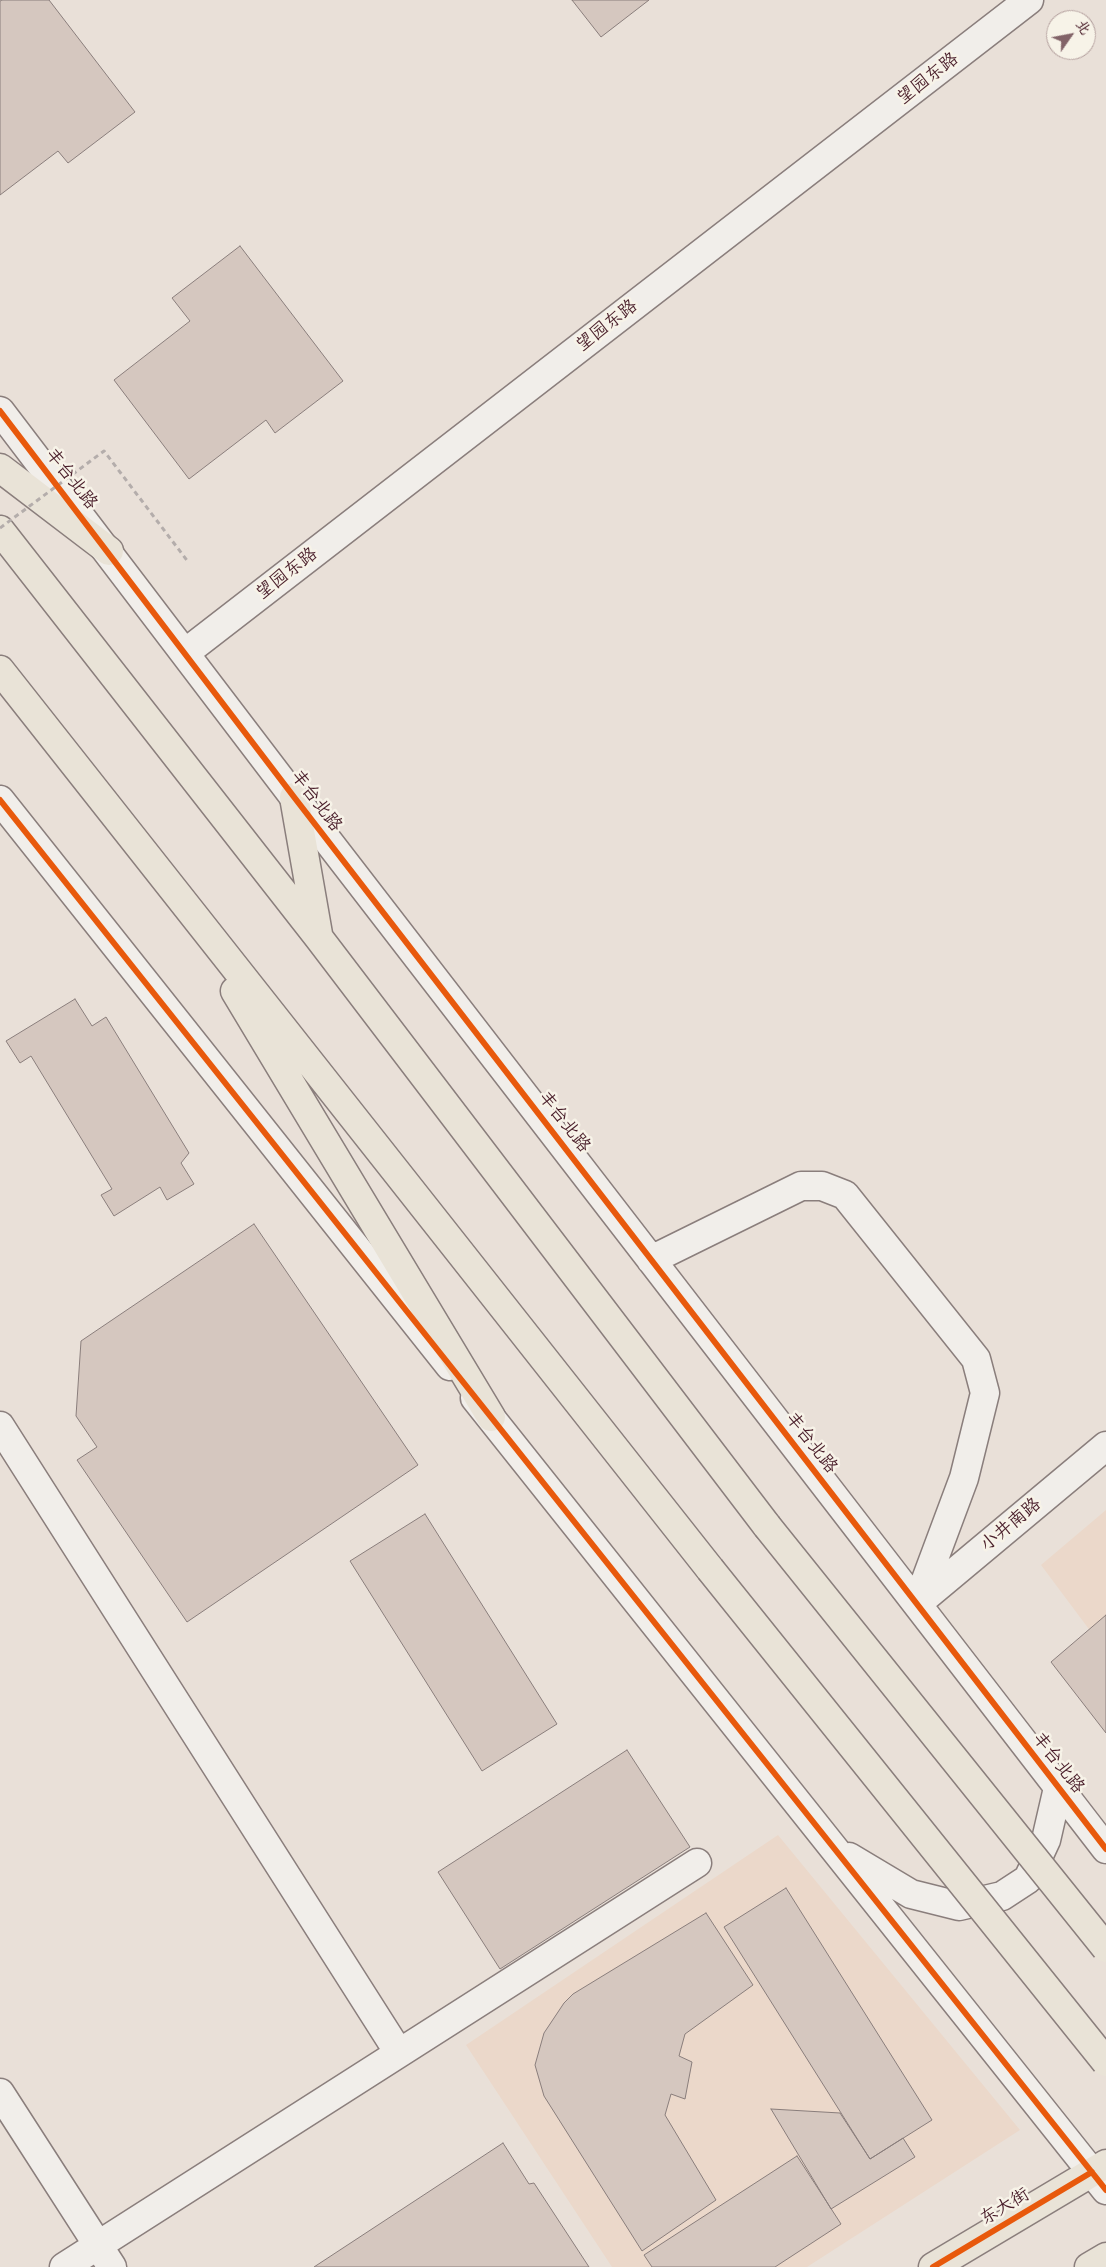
<!DOCTYPE html>
<meta charset="utf-8">
<style>
body{margin:0}
#map{position:relative;width:1106px;height:2267px;overflow:hidden;background:#e9e0d8;font-family:Pangolin,"LXGW WenKai TC",sans-serif}
canvas{display:block}
.north{position:absolute;left:1046px;top:10px;width:50px;height:50px;box-sizing:border-box;background:#f7f3e8;border:1px solid #b29e9c;border-radius:50%;rotate:57deg;font-size:14px;font-weight:700;line-height:20px;text-align:center;color:#4a1f2b}
.north::after{content:'';display:block;margin:auto;width:18px;height:22px;background:#826368;clip-path:polygon(50% 0,100% 100%,50% 72%,0 100%)}
</style>
<div id="map">
<canvas width="1106" height="2267"></canvas>
<div class="north">北</div>
</div>
<script>
const g = document.querySelector('canvas').getContext('2d');
g.lineJoin = 'round';
function fillPath(path, color) { g.fillStyle = color; g.fill(path, 'evenodd'); }
const shape = rows => new Path2D(rows.map(r => 'M' + r).join(''));
function trace(path, color, width, dash) { g.strokeStyle = color; g.lineWidth = width; g.lineCap = dash ? 'butt' : 'round'; g.setLineDash(dash || []); g.stroke(path); }
function drawText(font, color, halo, rows, align = 'center') {
  g.font = font + ' Pangolin,"LXGW WenKai TC",sans-serif'; g.lineWidth = 5; g.setLineDash([]); g.textBaseline = 'middle'; g.strokeStyle = halo; g.fillStyle = color; for (const [text, x, y, turn = 0] of rows) {
    g.save(); g.translate(x, y); g.rotate((+turn || 0) * Math.PI / 180); g.textAlign = isNaN(turn) ? turn : align; if (halo) g.strokeText(text, 0, 0); g.fillText(text, 0, 0); g.restore();
  }
}
fillPath(shape([
 [1106,1510,1106,1652,1041,1565],
 [778,1835,1020,2130,807,2267,612,2267,466,2045]
]), '#ebd8ca');
const building = shape([
 [2,0,49,0,135,112,68,163,58,151,0,195,0,1,2,0],
 [572,0,649,0,601,37,572,0],
 [240,246,343,381,275,433,266,420,189,479,114,380,190,321,172,298,240,246],
 [75,999,92,1026,106,1017,189,1153,181,1163,194,1184,167,1200,160,1187,114,1216,101,1195,112,1189,31,1056,20,1063,6,1041,75,999],
 [254,1224,418,1465,187,1622,77,1460,97,1447,76,1416,81,1341,254,1224],
 [425,1514,557,1724,482,1771,350,1561,425,1514],
 [1106,1615,1106,1733,1051,1662,1106,1615],
 [627,1750,690,1847,500,1969,438,1872,627,1750],
 [786,1888,932,2120,870,2159,724,1927,786,1888],
 [706,1913,753,1985,685,2034,679,2056,692,2062,685,2099,671,2094,665,2115,716,2200,642,2251,544,2096,535,2065,544,2033,564,2003,573,1994,706,1913],
 [771,2109,840,2113,870,2159,903,2138,915,2157,831,2209,771,2109],
 [503,2143,529,2184,534,2183,589,2267,314,2267,503,2143],
 [797,2156,841,2224,775,2267,652,2267,644,2255,797,2156]
]);
fillPath(building, '#d5c7bf');
trace(building, '#8a7e7c', 1);
const minor = shape([
 [0,411,294,797,1106,1849],
 [185,653,1029,0],
 [0,800,450,1366],
 [651,1260,801,1186,822,1186,845,1195,976,1359,985,1393,964,1478,917,1604],
 [475,1398,1106,2190],
 [0,1426,399,2053],
 [918,1603,1106,1446],
 [849,1857,911,1894,959,1906,1002,1896,1028,1879,1046,1840,1058,1788],
 [0,2093,112,2267],
 [64,2267,697,1863]
]);
const major = shape([
 [933,2267,1106,2164],
 [1089,2267,1106,2257]
]);
const highway = shape([
 [0,468,109,551],
 [0,530,319,938,767,1526],
 [0,670,710,1569],
 [294,797,318,934],
 [235,991,491,1417]
]);
trace(minor, '#8a7e7c', 31);
trace(major, '#8a7e7c', 31);
trace(highway, '#8a7e7c', 31);
trace(minor, '#f1eeea', 28);
trace(major, '#e9e3d7', 28);
trace(highway, '#e9e3d7', 28);
const highwayBridge = shape([
 [767,1526,1106,1948],
 [710,1569,1106,2062]
]);
trace(highwayBridge, '#8a7e7c', 31, []);
trace(shape([
 [0,528,104,451,189,563]
]), '#b4adab', 3, [5, 4]);
trace(highwayBridge, '#e9e3d7', 28);
trace(shape([
 [0,411,294,797,1106,1849],
 [0,800,1106,2190],
 [933,2267,1092,2172]
]), '#e8590c', 6);
drawText('18px', '#4a1f2b', '#f7f3e8', [
 ["望园东路",928,79,-38],
 ["望园东路",607,326,-38],
 ["丰台北路",71,479,52],
 ["望园东路",287,574,-38],
 ["丰台北路",316,801,53],
 ["丰台北路",564,1122,52],
 ["丰台北路",811,1443,52],
 ["小井南路",1011,1525,-40],
 ["丰台北路",1058,1763,52],
 ["东大街",1005,2207,-31]
]);
</script>
